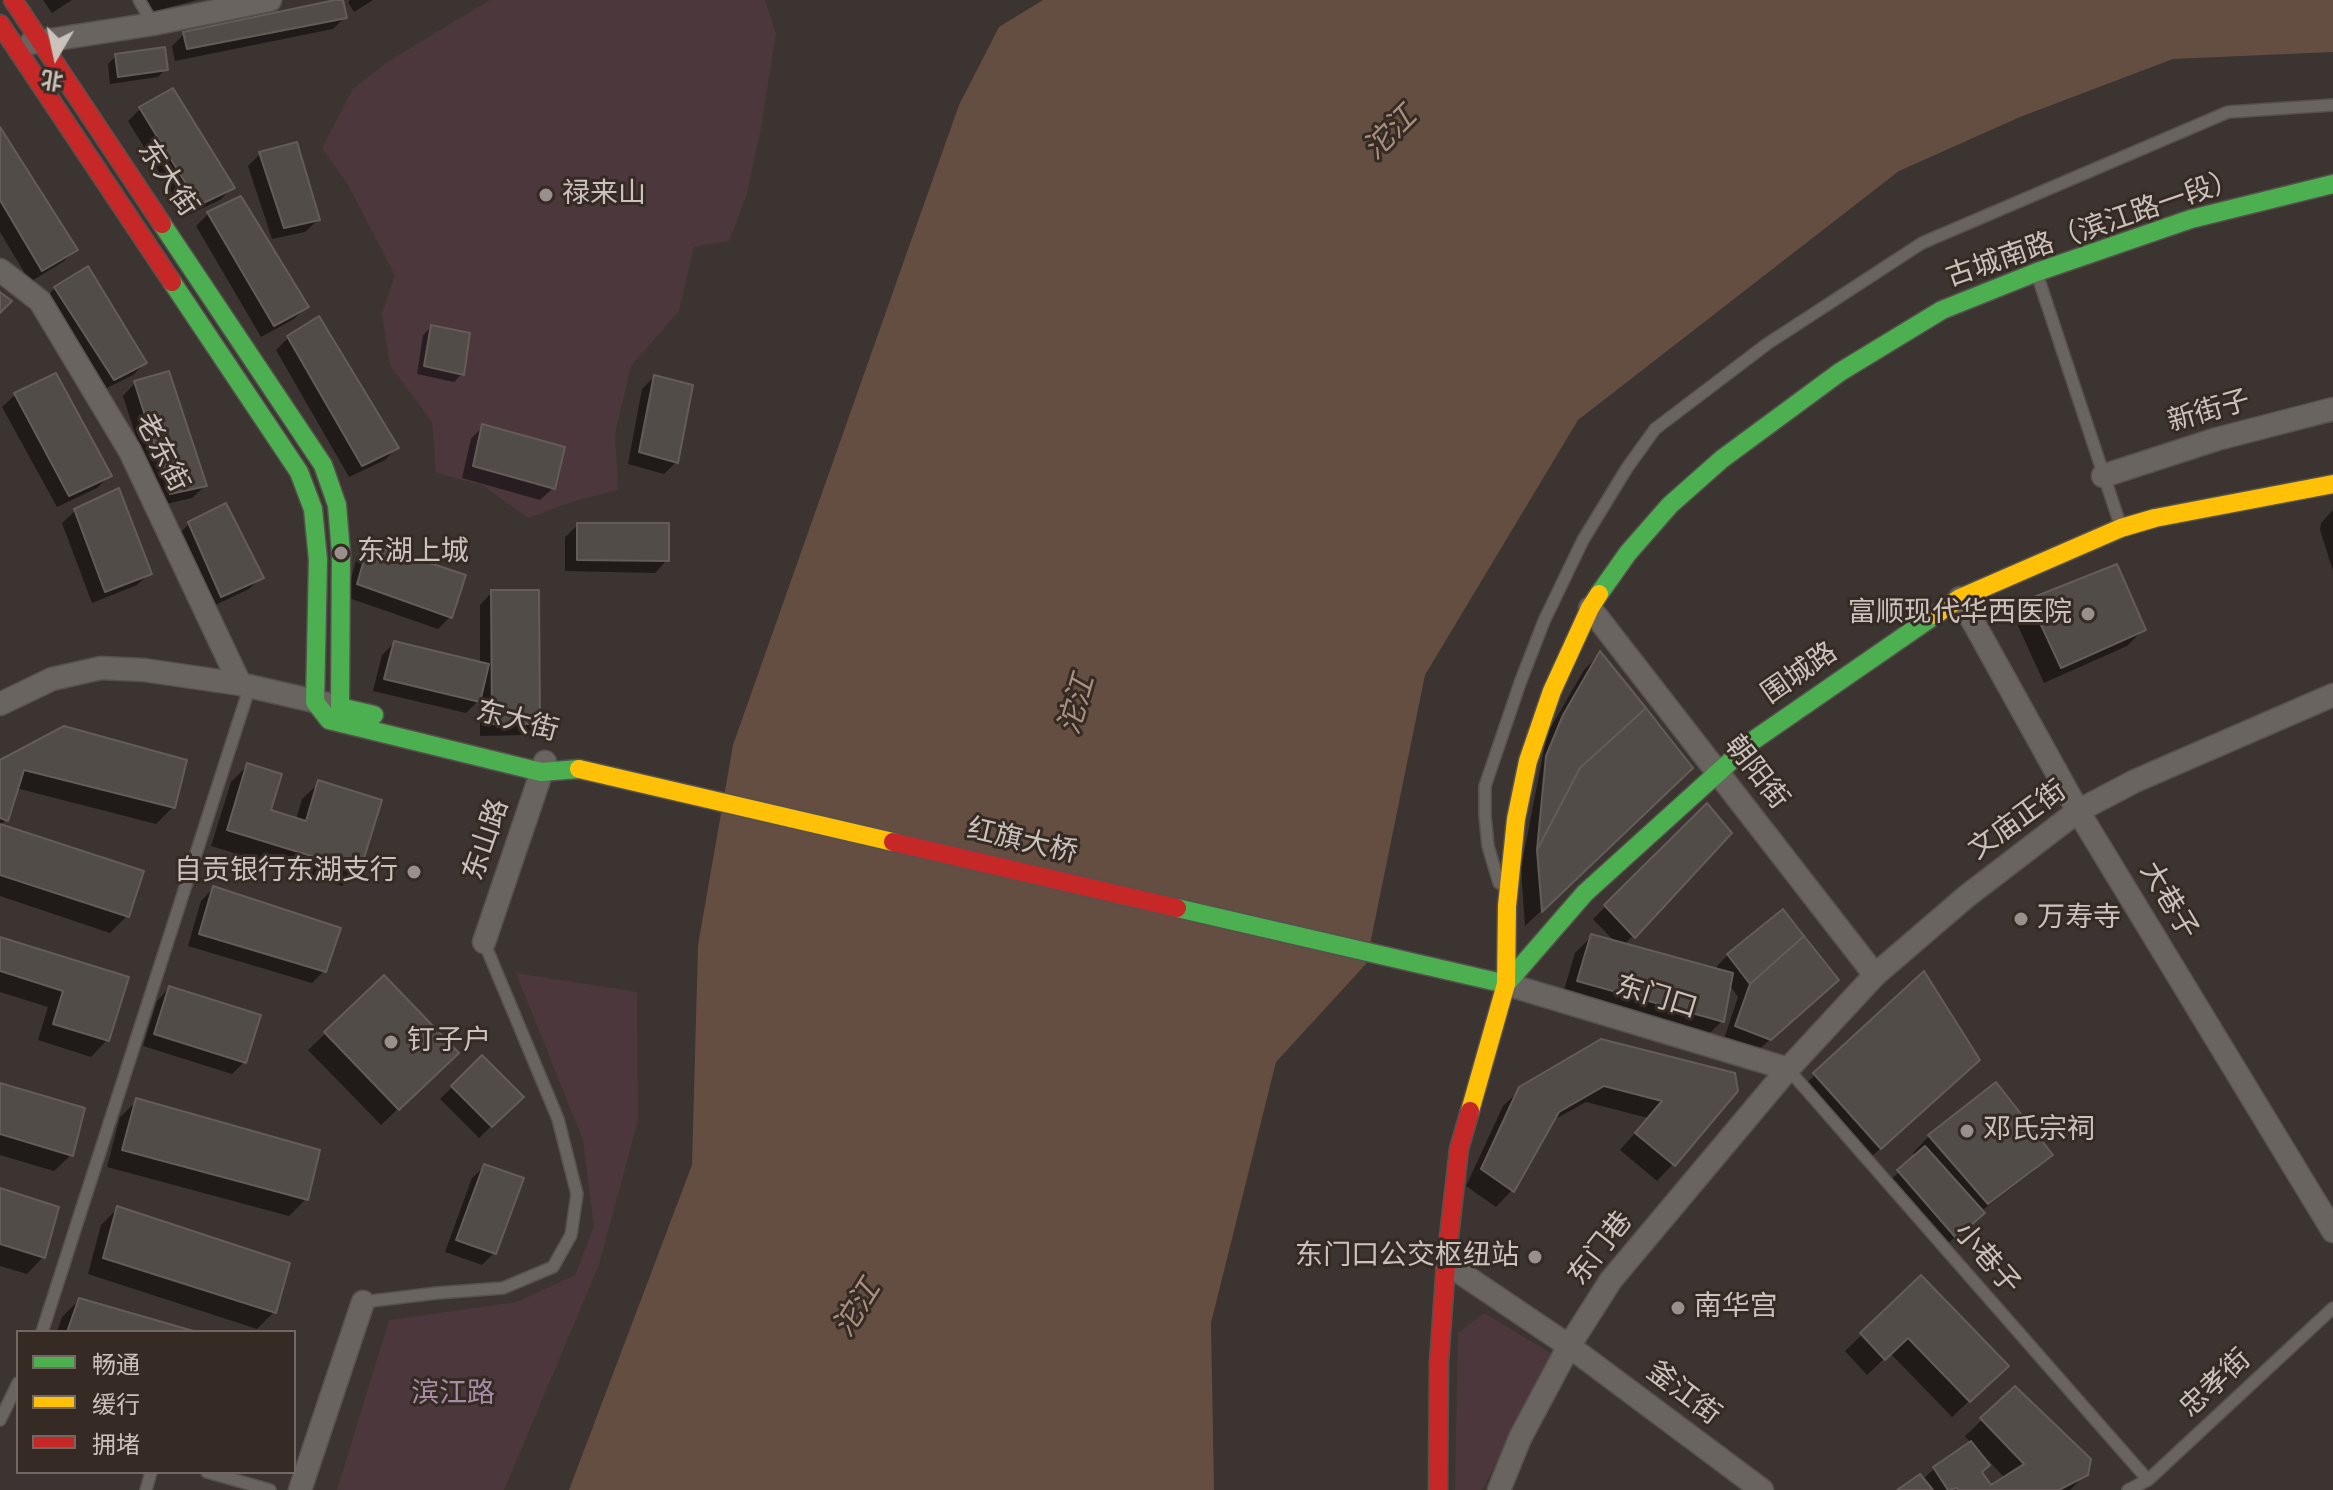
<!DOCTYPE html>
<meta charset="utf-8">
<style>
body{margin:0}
#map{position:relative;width:2333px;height:1490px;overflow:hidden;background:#3c3430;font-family:Signika,"Noto Sans SC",sans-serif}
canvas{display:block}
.legend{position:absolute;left:16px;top:1330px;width:280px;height:144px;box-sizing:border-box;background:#362b24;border:2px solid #726761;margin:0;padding:10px 14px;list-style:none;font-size:24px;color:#cbc2bc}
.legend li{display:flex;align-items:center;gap:16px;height:40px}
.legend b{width:40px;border:2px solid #726761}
.north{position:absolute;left:16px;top:16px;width:80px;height:80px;-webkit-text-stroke:6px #362b24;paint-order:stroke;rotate:189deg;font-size:22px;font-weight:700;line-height:32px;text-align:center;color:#cbc2bc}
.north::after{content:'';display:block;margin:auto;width:28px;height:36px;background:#cbc2bc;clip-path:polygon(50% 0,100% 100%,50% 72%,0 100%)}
</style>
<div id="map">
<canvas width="2333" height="1490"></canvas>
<ul class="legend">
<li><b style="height:10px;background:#4caf50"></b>畅通</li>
<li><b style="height:10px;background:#ffc107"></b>缓行</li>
<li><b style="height:10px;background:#c62828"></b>拥堵</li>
</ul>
<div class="north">北</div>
</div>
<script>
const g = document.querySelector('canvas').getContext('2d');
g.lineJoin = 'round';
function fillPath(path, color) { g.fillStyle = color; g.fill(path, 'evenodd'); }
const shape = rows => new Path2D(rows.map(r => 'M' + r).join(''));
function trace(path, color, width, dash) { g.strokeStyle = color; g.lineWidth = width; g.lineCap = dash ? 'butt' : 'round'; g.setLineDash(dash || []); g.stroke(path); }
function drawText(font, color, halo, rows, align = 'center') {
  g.font = font + ' Signika,"Noto Sans SC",sans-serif'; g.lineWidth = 6; g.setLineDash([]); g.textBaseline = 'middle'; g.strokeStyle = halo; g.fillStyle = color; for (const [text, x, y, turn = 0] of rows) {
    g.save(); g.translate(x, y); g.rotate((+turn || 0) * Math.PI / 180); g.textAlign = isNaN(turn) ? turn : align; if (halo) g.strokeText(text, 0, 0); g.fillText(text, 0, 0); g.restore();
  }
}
fillPath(shape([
 [490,0,765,0,776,34,761,128,746,197,729,241,694,247,679,311,631,366,615,434,618,490,577,500,528,518,482,485,436,473,432,422,390,365,382,313,395,275,347,183,322,148,353,89,387,62],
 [516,973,637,992,638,1120,599,1265,504,1490,337,1490,389,1320,517,1302,575,1275,594,1227,583,1140],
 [1484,1313,1554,1355,1482,1490,1455,1490,1458,1333]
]), '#4c373c');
fillPath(shape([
 [1043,0,2333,0,2333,52,2173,59,2020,117,1899,171,1578,420,1425,675,1366,964,1276,1062,1211,1323,1214,1490,569,1490,692,1165,698,945,733,745,959,105,999,27]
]), '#634e41');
fillPath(shape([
 [43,0,72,0,52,13],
 [143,0,197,0,147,13],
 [350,0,373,0,354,12,348,2],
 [345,17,333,29,175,61,172,46,184,34],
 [116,56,166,69,158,77,110,84,108,64],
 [172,90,232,188,220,200,186,216,128,121,140,109],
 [0,131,75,250,63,262,30,282,0,232],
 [260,154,318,220,305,232,272,239,248,166],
 [240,198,306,307,294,319,261,337,196,226,208,214],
 [55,288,145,363,133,375,101,391,43,300],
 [431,327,462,374,454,382,417,374,423,335],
 [288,338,397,447,385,460,349,477,276,350],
 [55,376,109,476,97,488,57,507,2,407,15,395],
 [654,377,676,462,664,474,628,464,642,389],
 [135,383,205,486,192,498,158,506,123,396],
 [483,426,553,488,540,500,462,478,471,439],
 [118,491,150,573,137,585,92,603,62,523,75,511],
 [2333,510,2333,571,2320,530,2321,523],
 [189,524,261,577,249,589,209,608,177,536],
 [578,525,667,560,655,573,565,571,565,537],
 [370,545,450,617,438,629,346,597,357,557],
 [492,592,538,723,525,735,480,736,480,699,466,713,373,691,382,655,394,643,480,664,480,605],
 [2030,601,2144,629,2127,646,2044,683,2014,617],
 [1600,654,1674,785,1525,926,1521,868,1547,734,1584,670],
 [0,762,173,807,156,824,16,788,6,820,0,825],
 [248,765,268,811,296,820,302,799,319,783,358,869,342,886,211,846,231,782],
 [1707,806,1730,833,1624,945,1719,971,1716,967,1728,955,1824,992,1757,1051,1724,1039,1738,997,1729,984,1722,1021,1705,1038,1562,997,1575,953,1592,936,1616,943,1593,919],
 [0,826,127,916,110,933,0,896],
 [213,888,324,971,312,983,188,946,201,901],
 [0,939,127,978,107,1040,91,1057,38,1040,48,1007,0,992],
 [1923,974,1961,1077,1863,1164,1798,1091],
 [384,978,456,1053,381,1125,308,1050],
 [169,988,244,1062,232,1074,143,1046,157,1001],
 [482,1058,521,1097,479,1138,440,1099],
 [1734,1075,1673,1164,1657,1181,1620,1150,1648,1118,1586,1102,1552,1121,1512,1190,1496,1207,1466,1186,1503,1106,1521,1089],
 [0,1085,71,1155,54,1171,0,1155],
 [137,1101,306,1199,289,1216,107,1167,120,1117],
 [1929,1136,2050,1154,2034,1171,1980,1212,1970,1225,1942,1248,1886,1184,1916,1156,1913,1153],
 [485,1166,494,1253,482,1265,445,1252,472,1178],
 [0,1190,43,1257,27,1274,0,1266],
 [118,1208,274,1312,257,1329,88,1274,101,1225],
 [1921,1278,1989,1382,1952,1417,1890,1353,1867,1375,1845,1351],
 [79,1300,189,1332,57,1332,62,1317],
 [2015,1389,2086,1474,2070,1490,1900,1490,1922,1480,1934,1469,1971,1443,1965,1436],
 [1982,1454,2005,1478,1991,1487,1980,1472,1980,1456]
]), '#0007');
const building = shape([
 [335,0,343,0,347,18,187,49,183,32,335,0],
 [165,47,168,70,118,77,115,54,165,47],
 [173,88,235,188,199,205,139,107,173,88],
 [0,127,78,250,42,271,0,200,0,127],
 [297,142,320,220,284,228,259,152,297,142],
 [241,196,309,307,274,326,207,212,241,196],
 [88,266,147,363,114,380,54,287,88,266],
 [0,292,12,301,0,313,0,292],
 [319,316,399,448,362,466,287,336,319,316],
 [431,325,470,333,464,375,424,366,431,325],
 [169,371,207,486,170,494,134,381,169,371],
 [56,373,112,476,69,496,14,393,56,373],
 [654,375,693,385,678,463,639,452,654,375],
 [482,424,565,447,555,489,473,466,482,424],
 [119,488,152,574,105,592,74,509,119,488],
 [226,503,264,578,221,597,188,522,226,503],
 [577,523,669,523,669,561,577,560,577,523],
 [369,543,466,575,452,618,357,584,369,543],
 [2117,564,2146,630,2061,668,2029,599,2117,564],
 [491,590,539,590,540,724,492,724,491,590],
 [394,641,489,664,480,702,384,679,394,641],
 [1600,651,1646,708,1580,768,1537,850,1546,756,1563,715,1600,651],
 [1646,708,1693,768,1542,912,1537,850,1580,768,1646,708],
 [64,726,187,760,175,808,24,770,8,821,0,818,0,760,64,726],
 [247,763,282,774,271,810,306,821,318,780,382,800,360,871,227,830,247,763],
 [1707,803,1732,833,1635,938,1604,905,1707,803],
 [0,824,144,871,129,917,0,875,0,824],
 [213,886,341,928,326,972,199,934,213,886],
 [1783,909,1804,936,1750,984,1727,954,1783,909],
 [1591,934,1733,973,1724,1022,1577,981,1591,934],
 [1804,936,1839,980,1771,1040,1735,1026,1750,984,1804,936],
 [0,937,129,977,109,1041,53,1024,63,991,0,971,0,937],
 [1924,971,1980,1060,1881,1149,1813,1073,1924,971],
 [384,975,459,1053,399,1110,324,1032,384,975],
 [169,986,261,1015,246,1063,154,1034,169,986],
 [1601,1039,1735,1073,1738,1091,1675,1166,1635,1133,1662,1101,1604,1086,1559,1112,1514,1192,1481,1169,1519,1087,1601,1039],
 [482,1055,524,1097,492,1127,451,1086,482,1055],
 [1996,1082,2053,1155,1988,1204,1928,1135,1996,1082],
 [0,1083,85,1108,73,1156,0,1134,0,1083],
 [136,1098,320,1150,308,1200,122,1150,136,1098],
 [1925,1146,1985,1213,1956,1238,1897,1170,1925,1146],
 [484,1164,524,1178,496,1254,456,1240,484,1164],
 [0,1188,59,1207,45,1258,0,1244,0,1188],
 [117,1206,290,1263,276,1313,103,1258,117,1206],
 [1921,1275,2009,1366,1970,1402,1908,1338,1885,1360,1860,1333,1921,1275],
 [79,1298,197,1332,67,1332,79,1298],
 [2015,1386,2091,1459,2088,1475,2059,1490,1958,1490,1957,1488,1948,1490,1933,1467,1971,1441,1990,1465,1982,1472,1991,1485,2024,1464,1980,1418,2015,1386],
 [1920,1474,1933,1490,1897,1490,1920,1474]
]);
fillPath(building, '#524c48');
trace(building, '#635c59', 2);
const lane = shape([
 [139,0,153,24],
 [2037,274,2121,527],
 [1499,883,1488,846,1485,816,1485,786,1520,683,1544,621,1583,540,1627,468,1655,429,1767,344,1922,243,2228,112,2333,105],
 [1788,1069,2148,1480],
 [363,1302,437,1293,503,1288,553,1267,571,1235,577,1194,558,1119,484,942],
 [42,1332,250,686],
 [0,1420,18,1383],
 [207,1472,270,1490],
 [146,1490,151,1472],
 [2128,1490,2148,1480,2333,1308]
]);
const street = shape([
 [31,43,153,24,270,0],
 [0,270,40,301,130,451,240,684],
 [2103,476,2217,439,2333,409],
 [1960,598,2078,811,2333,1231],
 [1590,608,1875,975],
 [0,704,52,679,101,668,144,670,240,684,327,704],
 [484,942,545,762],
 [1506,984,1788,1069],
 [1446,1263,1569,1346,1762,1490],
 [300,1490,363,1302],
 [1499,1490,1520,1438,1569,1346,1611,1280,1788,1069,1875,975,1967,896,2078,811,2135,781,2333,695]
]);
const fast = shape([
 [162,224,323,465,337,505,341,553,340,707,374,715],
 [172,282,299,472,313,509,318,560,315,702,329,720,541,772,579,769],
 [1599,594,1628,553,1670,505,1722,459,1840,372,1942,310,2037,272,2191,219,2333,184],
 [1177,908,1506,984],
 [1506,984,1585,893,1754,740,1935,615]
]);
const slow = shape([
 [1935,615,1960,598,2121,528,2155,518,2333,484],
 [579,769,893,842],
 [1470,1111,1506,984,1507,906,1516,819,1528,761,1552,691,1590,608,1599,594]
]);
const jam = shape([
 [13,0,162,224],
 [0,24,172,282],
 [893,842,1177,908],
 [1438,1490,1439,1362,1446,1263,1459,1149,1470,1111]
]);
trace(lane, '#56514e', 14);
trace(street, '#56514e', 25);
trace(fast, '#56514e', 21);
trace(slow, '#56514e', 21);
trace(jam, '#56514e', 21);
trace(lane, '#6a6460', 11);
trace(street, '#6a6460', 22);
trace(fast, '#4caf50', 18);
trace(slow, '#ffc107', 18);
trace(jam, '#c62828', 18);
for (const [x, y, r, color] of [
 [546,195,8,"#99908b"],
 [341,553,8,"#99908b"],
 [2088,614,8,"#99908b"],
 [414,872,8,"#99908b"],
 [2021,919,8,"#99908b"],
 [391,1042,8,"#99908b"],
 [1967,1131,8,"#99908b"],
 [1535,1257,8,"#99908b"],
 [1678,1308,8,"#99908b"]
]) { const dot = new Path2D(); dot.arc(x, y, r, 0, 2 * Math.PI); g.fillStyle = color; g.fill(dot); trace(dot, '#362b24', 3); }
drawText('28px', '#cbc2bc', '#362b24', [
 ["东大街",167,179,56],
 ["古城南路（滨江路一段）",2093,229,-19],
 ["新街子",2209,412,-16],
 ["老东街",161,453,63],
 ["围城路",1800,674,-35],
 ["东大街",517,722,15],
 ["朝阳街",1756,773,52],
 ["文庙正街",2018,821,-36],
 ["东山路",487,840,-71],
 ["红旗大桥",1022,842,13],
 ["大巷子",2168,901,59],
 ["东门口",1656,998,17],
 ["东门巷",1601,1249,-52],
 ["小巷子",1986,1259,49],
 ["忠孝街",2216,1384,-43],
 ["釜江街",1683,1394,37]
]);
drawText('28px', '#cbc2bc', '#362b24', [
 ["禄来山",562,195],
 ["东湖上城",357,553],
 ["富顺现代华西医院",2072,614,"right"],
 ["自贡银行东湖支行",398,872,"right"],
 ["万寿寺",2037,919],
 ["钉子户",407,1042],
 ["邓氏宗祠",1983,1131],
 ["东门口公交枢纽站",1519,1257,"right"],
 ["南华宫",1694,1308]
], 'left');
drawText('28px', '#a78ba7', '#362b24', [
 ["滨江路",453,1395]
]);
drawText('italic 30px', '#aa9081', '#362b24', [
 ["沱江",1391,134,-45],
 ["沱江",1078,705,-74],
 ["沱江",858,1309,-58]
]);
</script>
